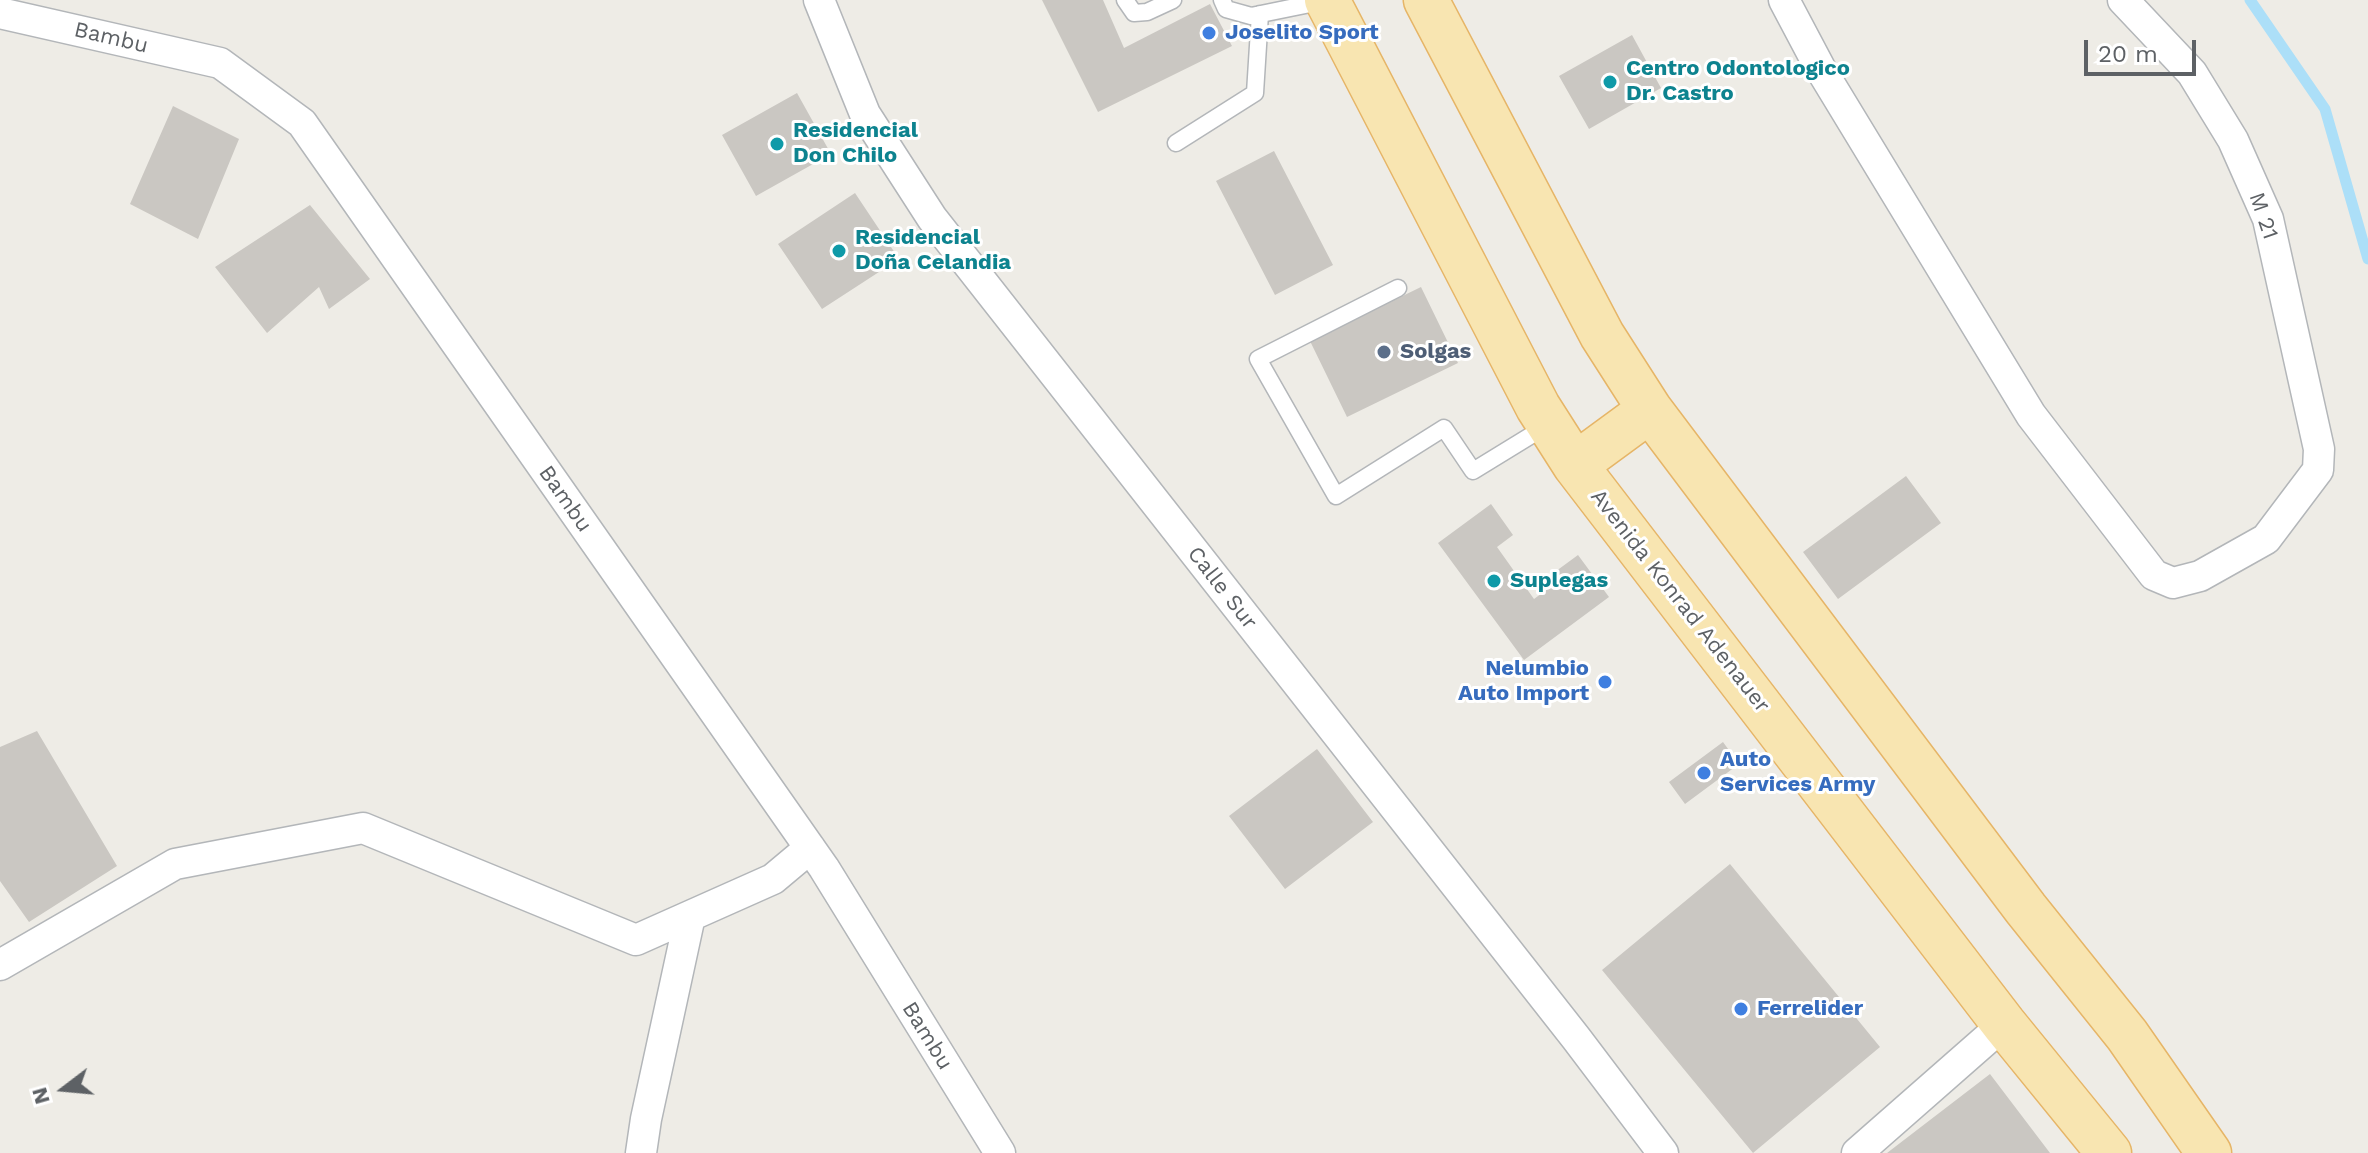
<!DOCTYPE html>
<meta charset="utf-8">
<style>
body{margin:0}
#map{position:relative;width:2368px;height:1153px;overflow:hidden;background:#eeece6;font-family:"Work Sans",sans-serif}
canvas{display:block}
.north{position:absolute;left:24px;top:1049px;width:80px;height:80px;-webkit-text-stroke:6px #fff;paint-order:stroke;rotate:254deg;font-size:22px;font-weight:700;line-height:32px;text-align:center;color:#5d6165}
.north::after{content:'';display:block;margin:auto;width:28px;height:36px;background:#5d6165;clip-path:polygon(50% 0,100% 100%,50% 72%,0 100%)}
.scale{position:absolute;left:2084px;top:40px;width:112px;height:36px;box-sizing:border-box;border:4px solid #5d6165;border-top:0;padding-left:10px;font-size:24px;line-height:28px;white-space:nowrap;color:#5d6165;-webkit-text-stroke:6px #fff;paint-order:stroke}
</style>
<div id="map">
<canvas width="2368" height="1153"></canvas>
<div class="north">N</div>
<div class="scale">20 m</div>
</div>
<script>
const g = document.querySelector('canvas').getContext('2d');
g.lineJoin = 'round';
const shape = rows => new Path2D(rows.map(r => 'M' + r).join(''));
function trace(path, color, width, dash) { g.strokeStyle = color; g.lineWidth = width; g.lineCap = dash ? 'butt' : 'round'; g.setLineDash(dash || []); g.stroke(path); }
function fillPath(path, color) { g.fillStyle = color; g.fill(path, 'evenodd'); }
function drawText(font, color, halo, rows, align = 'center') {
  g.font = font + ' "Work Sans",sans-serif'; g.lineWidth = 6; g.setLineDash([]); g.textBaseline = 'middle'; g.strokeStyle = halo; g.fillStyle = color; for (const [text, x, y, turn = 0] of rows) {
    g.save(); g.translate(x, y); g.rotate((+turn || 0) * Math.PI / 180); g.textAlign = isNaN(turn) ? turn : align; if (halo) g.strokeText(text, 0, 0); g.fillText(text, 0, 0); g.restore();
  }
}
trace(shape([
 [2250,0,2325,109,2368,259]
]), '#acdff8', 11);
fillPath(shape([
 [1042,0,1103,0,1124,48,1210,4,1232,46,1098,112],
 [1632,35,1661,88,1589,129,1559,76],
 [797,93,831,154,756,196,722,135],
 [173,106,239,139,198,239,130,204],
 [1274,151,1333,265,1275,295,1216,181],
 [855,193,899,259,822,309,778,244],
 [310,205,370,279,329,309,319,287,267,333,215,267],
 [1421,287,1458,363,1347,417,1310,341],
 [1906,476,1941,523,1838,599,1803,552],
 [1491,504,1513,535,1497,547,1534,599,1553,585,1548,577,1578,555,1609,597,1524,660,1438,543],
 [37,731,117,866,29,922,0,881,0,747],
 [1723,742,1739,764,1685,804,1669,782],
 [1317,749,1373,822,1285,889,1229,816],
 [1730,864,1880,1047,1753,1153,1602,970],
 [1990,1074,2050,1153,1887,1153]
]), '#cac7c2');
const lane = shape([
 [1125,0,1134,13,1147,12,1173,0],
 [1222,0,1226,9,1251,16,1325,1],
 [1176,143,1255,93,1260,14],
 [1398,288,1258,359,1336,496,1444,428,1473,471,1548,425]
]);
const street = shape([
 [819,0,865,114,932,218,1576,1038,1663,1153],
 [1784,0,1820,68,2031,415,2154,575,2173,583,2200,576,2266,539,2318,470,2319,449,2268,219,2233,140,2192,73,2123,0],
 [0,13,220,63,302,123,824,868,1000,1153],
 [0,965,175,864,363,828,636,940,773,879,810,848],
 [641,1153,646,1119,690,916],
 [1857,1153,2004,1024]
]);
const primary = shape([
 [1327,0,1538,407,1575,465,2004,1024,2109,1153],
 [1426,0,1602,335,1650,410,2026,909,2127,1035,2209,1153],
 [1575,465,1650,410]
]);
trace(lane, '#b3b6b9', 19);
trace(street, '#b3b6b9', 33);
trace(primary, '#e6b567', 47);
trace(lane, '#fff', 16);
trace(street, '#fff', 30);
trace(primary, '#f8e5b1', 44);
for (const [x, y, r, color] of [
 [1209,33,8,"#3f7fe0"],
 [1610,82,8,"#0f9aa8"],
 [777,144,8,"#0f9aa8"],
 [839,251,8,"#0f9aa8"],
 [1384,352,8,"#5c6f8a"],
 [1494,581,8,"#0f9aa8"],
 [1605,682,8,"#3f7fe0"],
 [1704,773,8,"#3f7fe0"],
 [1741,1009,8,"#3f7fe0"]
]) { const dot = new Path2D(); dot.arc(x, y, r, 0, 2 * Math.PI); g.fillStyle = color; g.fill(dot); trace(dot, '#fff', 3); }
drawText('bold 22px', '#366cbe', '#fff', [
 ["Joselito Sport",1225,33],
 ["Nelumbio",1589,669,"right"],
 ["Auto Import",1589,694,"right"],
 ["Auto",1720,760],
 ["Services Army",1720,785],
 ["Ferrelider",1757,1009]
], 'left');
drawText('22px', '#5d6165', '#fff', [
 ["Bambu",111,38,13],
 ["M 21",2263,216,71],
 ["Bambu",565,499,55],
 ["Calle Sur",1222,588,52],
 ["Avenida Konrad Adenauer",1680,601,52],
 ["Bambu",927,1036,58]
]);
drawText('bold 22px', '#0d838f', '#fff', [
 ["Centro Odontologico",1626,69],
 ["Dr. Castro",1626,94],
 ["Residencial",793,131],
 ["Don Chilo",793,156],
 ["Residencial",855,238],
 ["Doña Celandia",855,263],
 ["Suplegas",1510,581]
], 'left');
drawText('bold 22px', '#4e5e75', '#fff', [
 ["Solgas",1400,352]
], 'left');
</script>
